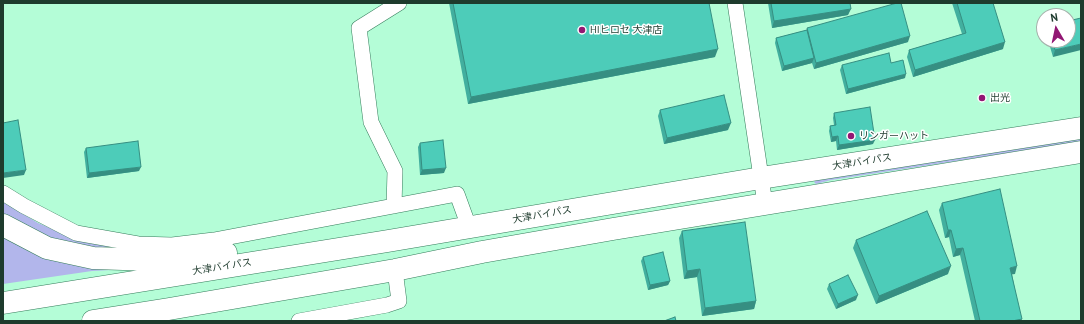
<!DOCTYPE html>
<meta charset="utf-8">
<style>
body{margin:0}
#map{position:relative;width:1084px;height:324px;overflow:hidden;background:#b4fdd7;font-family:"PT Sans",sans-serif}
canvas{display:block}
.frame{position:absolute;inset:0;border:4px solid #1e3b2d;pointer-events:none}
.north{position:absolute;left:1036px;top:8px;width:40px;height:40px;box-sizing:border-box;background:#fff;border:1px solid #a5b1ab;border-radius:50%;rotate:351deg;font-size:11px;font-weight:700;line-height:16px;text-align:center;color:#1e3b2d}
.north::after{content:'';display:block;margin:auto;width:14px;height:18px;background:#921773;clip-path:polygon(50% 0,100% 100%,50% 72%,0 100%)}
</style>
<div id="map">
<canvas width="1084" height="324"></canvas>
<div class="frame"></div>
<div class="north">N</div>
</div>
<script>
const g = document.querySelector('canvas').getContext('2d');
g.lineJoin = 'round';
function fillPath(path, color) { g.fillStyle = color; g.fill(path, 'evenodd'); }
const shape = rows => new Path2D(rows.map(r => 'M' + r).join(''));
function trace(path, color, width, dash) { g.strokeStyle = color; g.lineWidth = width; g.lineCap = dash ? 'butt' : 'round'; g.setLineDash(dash || []); g.stroke(path); }
function drawText(font, color, halo, rows, align = 'center') {
  g.font = font + ' "PT Sans","Noto Sans JP",sans-serif'; g.lineWidth = 3; g.setLineDash([]); g.textBaseline = 'middle'; g.strokeStyle = halo; g.fillStyle = color; for (const [text, x, y, turn = 0] of rows) {
    g.save(); g.translate(x, y); g.rotate((+turn || 0) * Math.PI / 180); g.textAlign = isNaN(turn) ? turn : align; if (halo) g.strokeText(text, 0, 0); g.fillText(text, 0, 0); g.restore();
  }
}
fillPath(shape([
 [1081,138,1081,142,831,180,816,184,814,182,817,179],
 [3,198,15,209,38,223,72,237,140,250,71,248,3,217],
 [3,234,131,269,92,271,3,284]
]), '#b2b6eb');
const street = shape([
 [735,3,765,204],
 [3,193,24,206,76,233,138,244,172,245,214,240,457,194,469,227],
 [394,206,395,171,371,122,359,28,399,3],
 [299,321,387,305,399,301,395,270]
]);
const highway = shape([
 [3,225,47,248,93,258,154,260,226,253],
 [3,303,388,241,761,178,1081,128],
 [93,321,169,309,395,270,482,252,613,229,1081,152]
]);
trace(street, '#367d5c', 16);
trace(highway, '#367d5c', 23);
trace(street, '#fff', 15);
trace(highway, '#fff', 22);
fillPath(shape([
 [449,3,709,3,715,57,468,104],
 [768,3,850,3,848,15,772,28],
 [952,3,993,3,1003,49,913,77,907,57,909,50,962,34],
 [807,28,908,42,814,69,812,63,782,71,775,43,776,38,807,30],
 [1048,40,1068,40,1053,57],
 [891,63,905,78,846,94,840,70,842,65],
 [660,110,728,130,664,144,658,116],
 [834,113,873,144,837,150,836,141,831,142,829,131,830,126,834,125,833,118],
 [420,143,444,173,420,175,418,147],
 [86,148,139,171,87,178,84,152],
 [942,203,1015,274,1012,274,1021,321,975,321,960,255,953,257,949,237,945,238,939,210],
 [682,231,756,301,754,309,702,316,697,277,684,279,679,238],
 [856,240,948,274,876,304,853,248],
 [643,257,670,281,668,285,648,290,641,261],
 [829,284,856,300,836,309,827,289]
]), '#42af9f');
fillPath(shape([
 [851,9,848,15,772,28,774,21],
 [910,36,908,42,814,69,816,63],
 [1005,42,1003,49,913,77,915,70],
 [1081,44,1081,50,1053,57,1055,50],
 [718,49,715,57,468,104,471,97],
 [814,58,812,63,782,71,784,66],
 [906,74,905,78,846,94,848,89],
 [731,123,728,130,664,144,667,138],
 [838,136,836,141,831,142,832,137],
 [875,140,873,144,837,150,839,145],
 [141,167,139,171,87,178,89,173],
 [446,168,444,173,420,175,422,170],
 [26,170,24,175,3,178,3,173],
 [948,230,951,230,949,237,945,238],
 [963,248,960,255,953,257,956,249],
 [951,266,948,274,876,304,879,296],
 [1017,266,1015,274,1008,275,1010,268],
 [700,269,697,277,684,279,687,271],
 [670,281,668,285,648,290,650,285],
 [858,295,856,300,836,309,838,304],
 [756,301,754,309,702,316,705,308],
 [1022,319,1021,321,1012,321]
]), '#368f82');
const building = shape([
 [453,3,709,3,718,49,471,97,453,3],
 [771,3,850,3,851,9,774,21,771,3],
 [897,3,901,3,910,36,816,63,807,28,897,3],
 [957,3,993,3,1005,42,915,70,909,50,966,33,957,3],
 [1081,18,1081,44,1055,50,1052,40,1068,40,1068,21,1081,18],
 [807,30,814,58,784,66,776,38,807,30],
 [889,53,891,63,903,60,906,74,848,89,842,65,889,53],
 [724,95,731,123,667,138,660,110,724,95],
 [870,107,875,140,839,145,838,136,832,137,830,126,836,125,834,113,870,107],
 [18,120,26,170,3,173,3,123,18,120],
 [443,140,446,168,422,170,420,143,443,140],
 [138,141,141,167,89,173,86,148,138,141],
 [1000,189,1017,266,1010,268,1022,319,1012,321,980,321,963,248,956,249,951,230,948,230,942,203,1000,189],
 [927,211,951,266,879,296,856,240,927,211],
 [745,222,756,301,705,308,700,269,687,271,682,231,745,222],
 [663,252,670,281,650,285,643,257,663,252],
 [848,275,858,295,838,304,829,284,848,275],
 [675,317,676,321,664,321,675,317]
]);
fillPath(building, '#4dccb9');
trace(building, '#368f82', 1);
for (const [x, y, r, color] of [
 [582,30,4,"#921773"],
 [982,98,4,"#921773"],
 [851,136,4,"#921773"]
]) { const dot = new Path2D(); dot.arc(x, y, r, 0, 2 * Math.PI); g.fillStyle = color; g.fill(dot); trace(dot, '#fff', 1.5); }
drawText('10px', '#1e3b2d', '#fff', [
 ["HIヒロセ 大津店",590,30],
 ["出光",990,98],
 ["リンガーハット",859,136]
], 'left');
drawText('10px', '#1e3b2d', '#fff', [
 ["大津バイパス",862,162,-9],
 ["大津バイパス",542,215,-10],
 ["大津バイパス",222,267,-9]
]);
</script>
